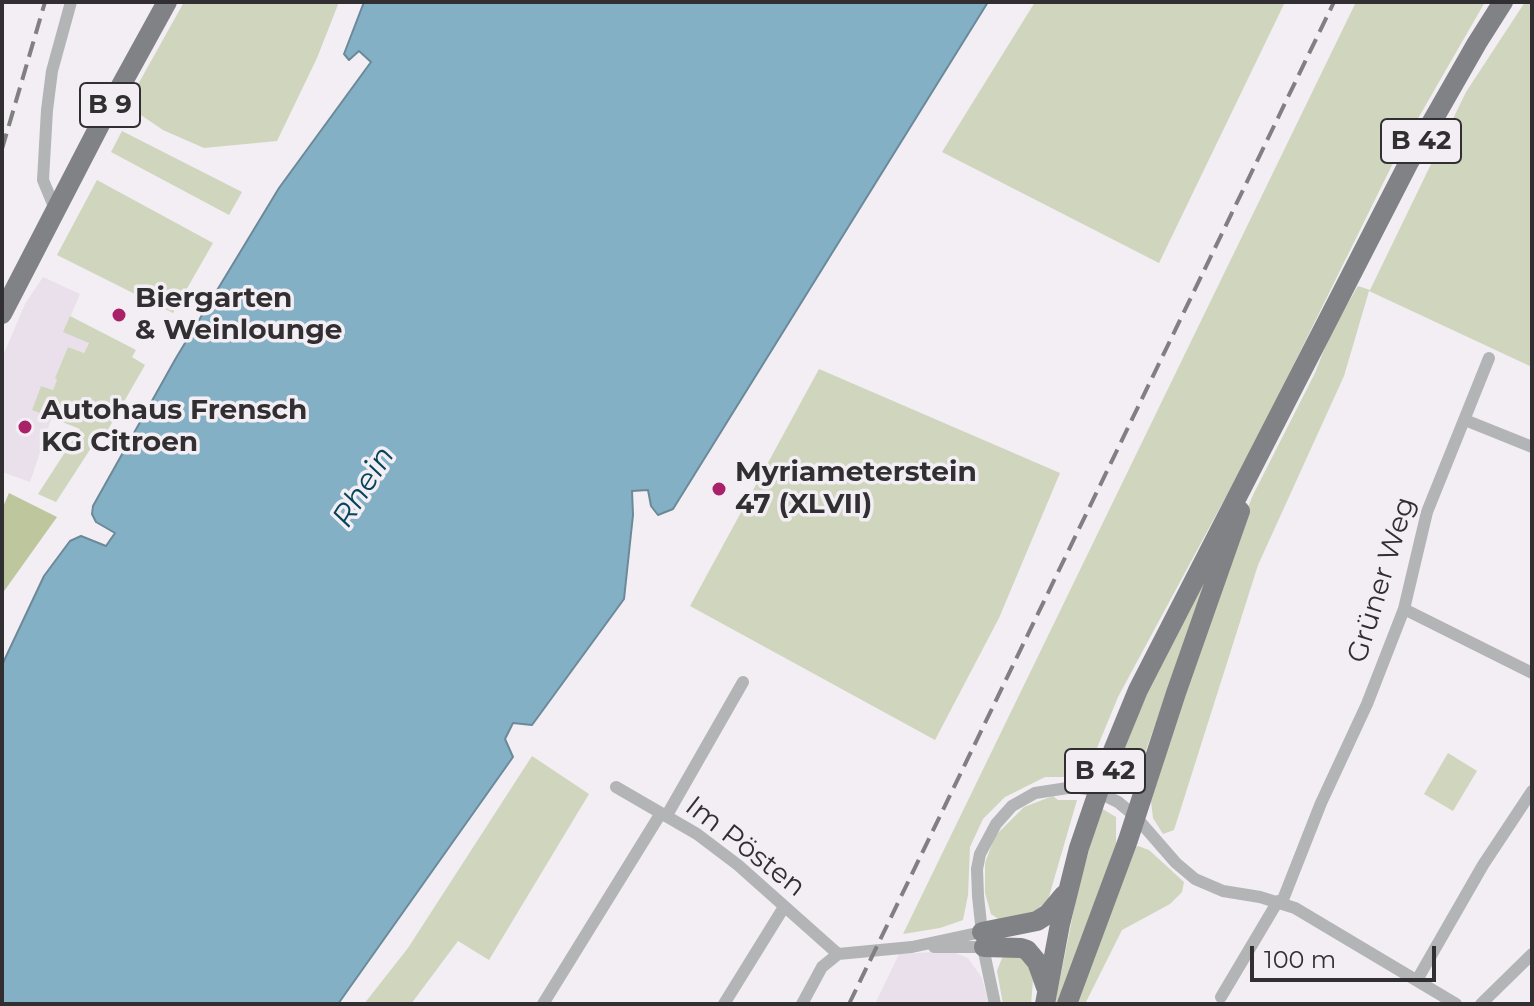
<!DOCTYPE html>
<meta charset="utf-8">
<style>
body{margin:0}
#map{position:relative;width:1534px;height:1006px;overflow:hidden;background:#f2eef3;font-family:Montserrat,sans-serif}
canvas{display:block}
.frame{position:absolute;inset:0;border:4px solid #312f31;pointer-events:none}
.scale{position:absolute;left:1250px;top:946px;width:186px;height:36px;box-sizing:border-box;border:4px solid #312f31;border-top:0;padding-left:10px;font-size:24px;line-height:28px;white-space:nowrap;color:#312f31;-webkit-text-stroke:6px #f2eef3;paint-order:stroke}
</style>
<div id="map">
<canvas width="1534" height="1006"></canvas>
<div class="frame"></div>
<div class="scale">100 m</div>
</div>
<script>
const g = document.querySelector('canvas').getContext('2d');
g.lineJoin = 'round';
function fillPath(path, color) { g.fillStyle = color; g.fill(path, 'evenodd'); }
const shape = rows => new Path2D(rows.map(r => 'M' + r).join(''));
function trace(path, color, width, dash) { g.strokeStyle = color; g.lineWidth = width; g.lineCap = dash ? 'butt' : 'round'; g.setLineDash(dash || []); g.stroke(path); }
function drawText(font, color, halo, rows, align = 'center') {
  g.font = font + ' Montserrat,sans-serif'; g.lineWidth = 7; g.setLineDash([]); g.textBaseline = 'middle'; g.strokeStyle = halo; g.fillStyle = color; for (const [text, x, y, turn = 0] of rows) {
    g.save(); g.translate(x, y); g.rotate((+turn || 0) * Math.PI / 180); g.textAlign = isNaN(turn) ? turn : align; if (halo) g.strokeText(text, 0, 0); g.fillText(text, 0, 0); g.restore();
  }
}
fillPath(shape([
 [43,277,80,294,64,332,89,342,84,353,68,347,55,378,58,379,53,390,41,386,32,410,52,417,30,482,2,472,2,358,25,304],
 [951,951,968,958,982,978,989,1004,875,1004,899,954]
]), '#e9e0eb');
fillPath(shape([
 [184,2,339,2,317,58,277,141,204,148,163,130,132,109,131,97],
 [1035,2,1285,2,1159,263,942,152],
 [1356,2,1485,2,1397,155,1258,437,1118,697,1085,777,1045,777,1005,797,983,819,970,847,968,895,963,920,940,928,903,934],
 [1525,2,1532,2,1532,367,1369,291,1344,376,1258,565,1174,830,1163,834,1153,818,1151,801,1229,553,1253,495,1315,373,1331,332,1358,286,1370,290,1466,92],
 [122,131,242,192,229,215,111,152],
 [97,180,213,243,173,313,57,255],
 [70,316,136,350,132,357,145,365,106,433,102,431,56,502,38,494,80,429,32,410,41,386,53,390,57,380,55,378,68,347,84,353,89,343,63,332],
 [819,369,1060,473,999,618,935,740,690,606],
 [1216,554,1136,778,1124,789,1108,784,1150,683],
 [1448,753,1477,771,1453,811,1424,794],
 [532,756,589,794,489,960,458,941,411,1004,364,1004,408,948],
 [1053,796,1058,800,1077,800,1048,900,1034,912,1000,920,991,914,985,893,985,863,995,836,1024,807],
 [1101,808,1116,817,1116,843,1062,1004,1055,1004,1078,889],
 [1138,846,1149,850,1184,882,1182,892,1170,904,1122,930,1085,1004,1073,1004,1129,849],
 [1008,955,1026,959,1033,981,1031,1004,1003,1004,997,971,1002,958]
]), '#d0d5bd');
fillPath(shape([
 [9,493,57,517,2,594,2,509]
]), '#bdc69d');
const water = shape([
 [364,2,988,2,673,509,658,515,651,506,648,490,632,491,633,515,624,599,532,725,513,723,505,739,513,757,338,1004,2,1004,2,665,44,576,70,541,81,536,106,546,115,533,96,522,92,514,93,506,176,358,279,188,371,62,359,51,349,60,344,54,364,2]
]);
fillPath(water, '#84b0c5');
trace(water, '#6b8999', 2);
trace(shape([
 [55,209,43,180,47,110,52,71,71,2],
 [1465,420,1532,447],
 [1404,609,1532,673],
 [616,787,697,834,738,865,838,954],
 [667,815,743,682],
 [1282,902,1321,803,1367,704,1404,609,1427,512,1489,358],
 [934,947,984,947],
 [1417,980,1483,865,1532,791],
 [1221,997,1278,901],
 [543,1004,661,813],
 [724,1004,784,907],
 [802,1004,822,967,838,954,912,947,982,932],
 [995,1004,984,952,978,896,977,869,980,854,996,824,1012,806,1035,793,1074,787,1093,790,1118,802,1135,816,1176,863,1195,879,1223,891,1260,897,1295,908,1456,1004],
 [1481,1004,1532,954]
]), '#b3b4b6', 12);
trace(shape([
 [2,314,107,111,167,2],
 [982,932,1037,921,1048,914,1064,895],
 [984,947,1021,948,1027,950,1037,962,1046,987],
 [1045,1004,1060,924,1079,848,1108,763,1138,690,1409,162,1477,43,1503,2],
 [1067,1004,1128,840,1176,693,1240,511]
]), '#818286', 20);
trace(shape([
 [2,149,45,2],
 [849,1004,1334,2]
]), '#827f82', 4, [16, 8]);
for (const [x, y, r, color] of [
 [119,315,8,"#a92168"],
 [25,427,8,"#a92168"],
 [719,489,8,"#a92168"]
]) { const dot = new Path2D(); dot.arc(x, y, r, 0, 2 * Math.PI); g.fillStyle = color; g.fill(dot); trace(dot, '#f2eef3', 3); }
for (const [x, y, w] of [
 [110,105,60],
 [1421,141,80],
 [1105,771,80]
]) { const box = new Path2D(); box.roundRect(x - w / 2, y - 22, w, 44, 6); g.fillStyle = '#f2eef3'; g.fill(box); trace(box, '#312f31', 2); }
drawText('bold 26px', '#312f31', null, [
 ["B 9",110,105],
 ["B 42",1421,141],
 ["B 42",1105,771]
]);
drawText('bold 28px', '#312f31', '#f2eef3', [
 ["Biergarten",135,299],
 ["& Weinlounge",135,331],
 ["Autohaus Frensch",41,411],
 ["KG Citroen",41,443],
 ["Myriameterstein",735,473],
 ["47 (XLVII)",735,505]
], 'left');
drawText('28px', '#312f31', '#f2eef3', [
 ["Grüner Weg",1382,580,-73],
 ["Im Pösten",745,847,38]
]);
drawText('italic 30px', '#05455b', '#f2eef3', [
 ["Rhein",364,487,-58]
]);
</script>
